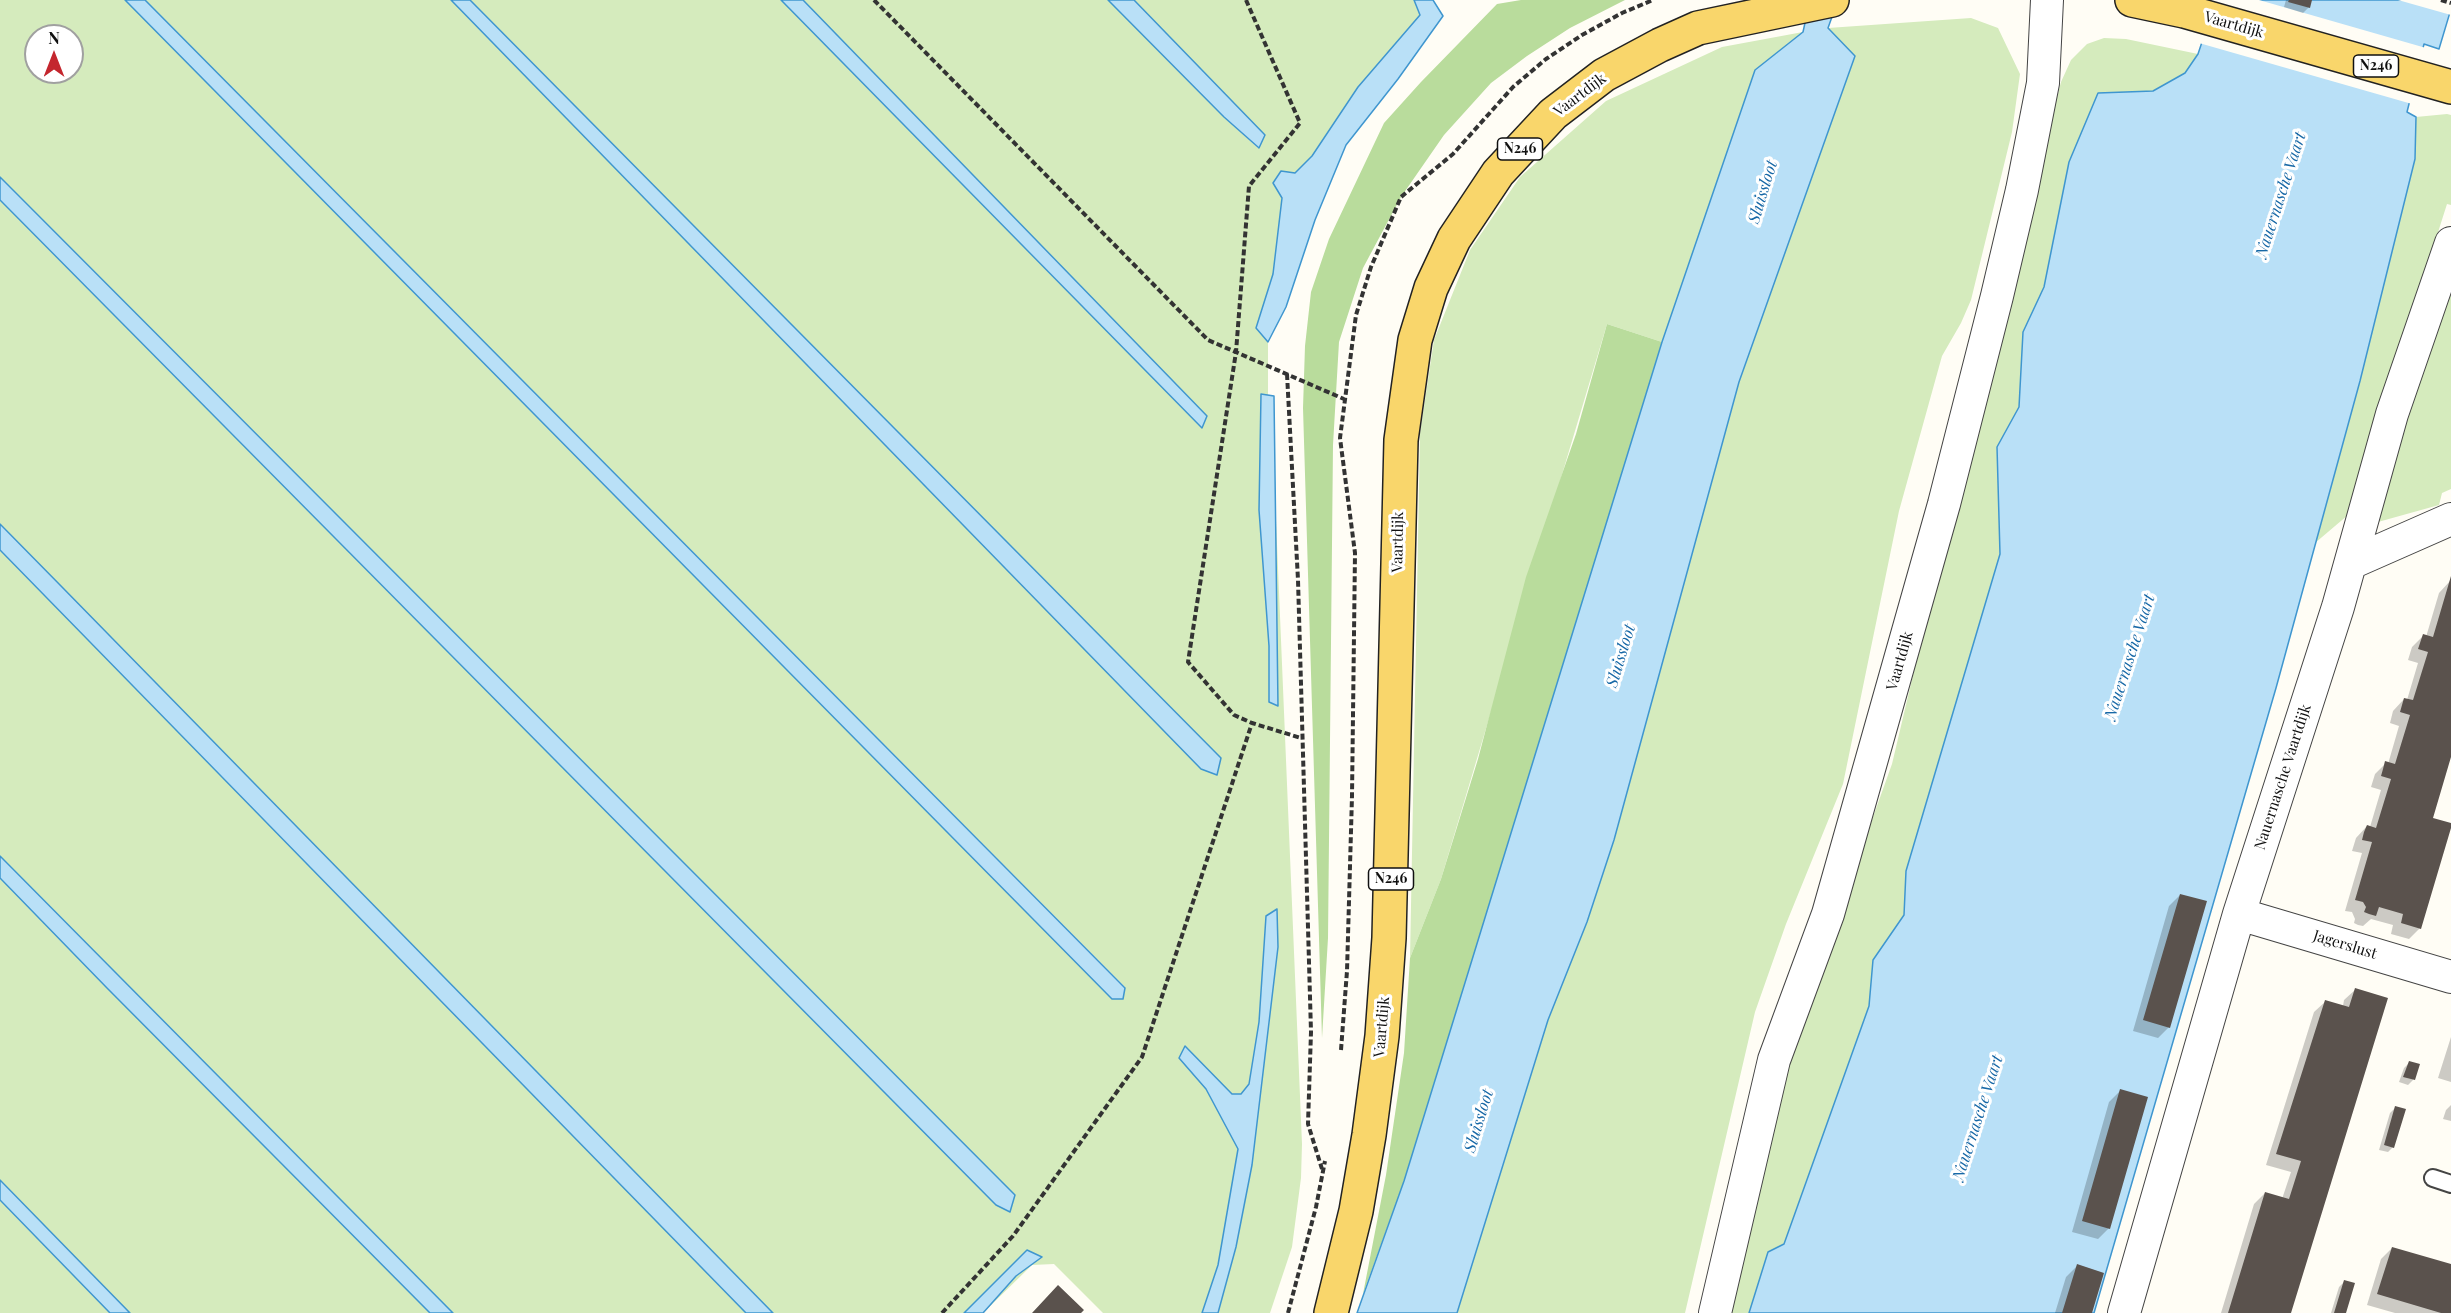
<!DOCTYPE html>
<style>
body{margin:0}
#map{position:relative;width:2451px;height:1313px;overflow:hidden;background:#fffdf5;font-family:"Playfair Display",serif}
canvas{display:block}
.north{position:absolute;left:24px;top:24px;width:60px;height:60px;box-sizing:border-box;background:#fff;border:2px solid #a0a0a0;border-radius:50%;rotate:0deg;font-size:16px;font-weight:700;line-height:24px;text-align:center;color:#111}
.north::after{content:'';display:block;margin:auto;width:21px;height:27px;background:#c4262e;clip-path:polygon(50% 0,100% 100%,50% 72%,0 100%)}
</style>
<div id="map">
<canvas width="2451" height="1313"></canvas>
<div class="north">N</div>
</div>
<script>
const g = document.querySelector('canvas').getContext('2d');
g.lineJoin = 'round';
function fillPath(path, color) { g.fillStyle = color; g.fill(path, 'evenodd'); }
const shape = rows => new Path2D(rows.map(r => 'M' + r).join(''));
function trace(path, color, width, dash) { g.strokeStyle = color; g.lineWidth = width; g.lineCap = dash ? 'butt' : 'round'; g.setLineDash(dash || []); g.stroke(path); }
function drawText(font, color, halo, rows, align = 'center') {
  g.font = font + ' "Playfair Display",serif'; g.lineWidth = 6; g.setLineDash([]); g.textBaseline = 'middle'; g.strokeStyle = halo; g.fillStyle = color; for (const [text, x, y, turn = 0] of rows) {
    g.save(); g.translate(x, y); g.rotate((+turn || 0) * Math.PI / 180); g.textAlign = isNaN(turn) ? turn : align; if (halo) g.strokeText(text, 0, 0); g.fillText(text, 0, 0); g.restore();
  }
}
fillPath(shape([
 [0,0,125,0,1112,999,1123,999,1125,987,145,0,451,0,1201,768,1217,775,1221,758,470,0,1108,0,1224,117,1258,148,1265,135,1134,0,1414,0,1420,15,1358,87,1312,156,1295,173,1273,183,1282,198,1273,274,1256,328,1268,342,1268,400,1274,472,1302,1144,1301,1178,1292,1247,1270,1313,1103,1313,1054,1264,1032,1265,983,1313,773,1313,0,524,0,200,996,1205,1009,1212,1014,1195,0,177],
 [36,36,72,36,72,72,36,72],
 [1971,18,1998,28,2020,74,2012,132,1971,300,1961,323,1942,356,1899,511,1843,784,1786,924,1755,1012,1685,1313,1457,1313,1548,1020,1587,922,1614,840,1739,382,1828,28],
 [1803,32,1755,70,1662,342,1607,324,1441,879,1410,958,1420,433,1434,340,1470,250,1520,177,1606,101,1722,47],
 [2104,38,2126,39,2198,54,2185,73,2153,91,2098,93,2069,162,2044,287,2023,332,2019,407,1997,447,2000,554,1906,871,1904,915,1873,960,1869,1006,1784,1244,1768,1252,1749,1313,1722,1313,1775,1090,1892,764,1950,519,2061,82,2071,60,2087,44],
 [2447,114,2451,115,2451,205,2447,204,2348,515,2315,543,2360,381,2415,159,2416,117],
 [2451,279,2451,489,2442,493,2439,505,2378,522,2398,445],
 [0,550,746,1313,453,1313,0,856],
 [0,878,107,988,430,1313,130,1313,0,1180],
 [0,1200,110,1313,0,1313]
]), '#d5ebbd');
fillPath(shape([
 [1521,0,1625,0,1570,28,1527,56,1491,83,1444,135,1401,197,1363,268,1339,342,1333,445,1328,938,1322,1038,1303,408,1305,346,1311,292,1329,239,1384,123,1421,82,1497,4],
 [1607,324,1662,342,1404,1181,1363,1294,1386,1175,1404,1053,1410,958,1441,879,1478,759,1526,577,1576,434]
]), '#b9dc9c');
const water = shape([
 [125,0,145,0,1125,988,1123,999,1112,999,125,0],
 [451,0,470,0,1221,758,1217,775,1201,769,451,0],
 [781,0,803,0,1207,416,1202,428,781,0],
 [1108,0,1134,0,1265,135,1259,148,1224,117,1108,0],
 [1414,0,1433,0,1443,16,1398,79,1346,145,1315,220,1286,307,1268,342,1256,328,1273,274,1282,198,1273,183,1281,171,1295,173,1312,156,1358,87,1420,15,1414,0],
 [1810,0,1838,0,1828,28,1855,56,1739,382,1614,840,1587,922,1548,1020,1457,1313,1357,1313,1404,1181,1662,342,1755,70,1803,32,1810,0],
 [2216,0,2451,0,2451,9,2439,49,2424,44,2407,112,2416,117,2415,159,2360,381,2276,688,2094,1313,1749,1313,1768,1252,1784,1244,1869,1006,1873,960,1904,915,1906,871,2000,554,1997,447,2019,407,2023,332,2044,287,2069,162,2098,93,2153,91,2185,73,2198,54,2216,0],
 [0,177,1015,1195,1010,1212,996,1205,0,200,0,177],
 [1261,394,1274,396,1278,706,1269,702,1269,646,1259,510,1261,394],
 [0,524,62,587,773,1313,746,1313,0,550,0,524],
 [0,856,453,1313,430,1313,107,988,0,878,0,856],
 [1277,909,1278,947,1252,1165,1236,1247,1218,1313,1202,1313,1218,1265,1238,1149,1206,1089,1179,1058,1185,1046,1232,1094,1241,1094,1249,1084,1259,1022,1266,916,1277,909],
 [0,1180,130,1313,110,1313,0,1200,0,1180],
 [1027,1250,1042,1257,1016,1276,983,1313,964,1313,1027,1250]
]);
fillPath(water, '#b9e0f7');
trace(water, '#3f96cf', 1.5);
fillPath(shape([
 [2213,0,2259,0,2426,48,2412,104,2199,43],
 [2398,0,2451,0,2451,15]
]), '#fffdf5');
fillPath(shape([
 [2286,0,2311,0,2309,7,2303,13,2284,7],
 [2450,581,2451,753,2432,819,2420,928,2409,939,2391,934,2393,925,2371,919,2363,926,2358,925,2354,923,2355,919,2352,912,2345,911,2362,853,2352,851,2356,838,2367,826,2370,827,2381,790,2371,787,2375,774,2386,763,2388,764,2399,726,2390,723,2393,711,2404,699,2407,700,2418,663,2408,660,2412,647,2423,636,2426,637,2439,593],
 [2180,895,2169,1027,2158,1038,2133,1031,2169,906],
 [2356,989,2288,1313,2221,1313,2254,1204,2265,1193,2282,1199,2291,1172,2266,1165,2314,1012,2326,1001,2343,1006,2344,1000],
 [2451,1037,2451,1082,2438,1078],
 [2409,1063,2418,1065,2413,1080,2408,1085,2399,1082,2404,1068],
 [2120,1091,2109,1228,2098,1239,2072,1232,2109,1102],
 [2451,1105,2451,1121,2443,1119,2446,1110],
 [2395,1108,2393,1147,2388,1152,2379,1150,2390,1113],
 [2392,1248,2451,1266,2451,1313,2395,1313,2367,1305,2381,1259],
 [2077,1266,2090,1313,2055,1313,2066,1277],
 [2344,1282,2344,1313,2331,1313,2339,1287]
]), '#0003');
fillPath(shape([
 [2289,0,2312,0,2310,8,2288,2],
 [2451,576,2451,757,2433,818,2451,823,2451,828,2421,929,2401,923,2403,914,2379,907,2376,916,2369,914,2364,912,2366,907,2363,902,2355,900,2372,842,2362,840,2364,832,2367,825,2376,828,2391,779,2381,776,2383,769,2385,761,2395,764,2410,715,2400,712,2404,698,2413,700,2428,652,2418,649,2423,634,2433,637],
 [2180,894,2207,901,2170,1028,2143,1020],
 [2355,988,2388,998,2291,1313,2228,1313,2265,1192,2289,1199,2301,1161,2276,1154,2325,1000,2349,1007],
 [2409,1061,2420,1064,2415,1080,2403,1077],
 [2120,1089,2148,1097,2110,1229,2082,1221],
 [2395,1106,2406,1109,2394,1148,2384,1145],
 [2392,1247,2451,1264,2451,1313,2441,1313,2377,1294],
 [2077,1264,2104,1273,2092,1313,2062,1313],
 [2344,1280,2355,1283,2346,1313,2334,1313],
 [1058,1285,1084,1310,1081,1313,1032,1313]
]), '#5a524d');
const lane = shape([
 [2433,1178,2451,1184]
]);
const street = shape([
 [2351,563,2451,519],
 [2239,914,2451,977],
 [1715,1313,1774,1060,1828,914,1944,504,1997,296,2022,190,2043,83,2047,0],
 [2124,1313,2239,914,2338,607,2392,414,2451,243]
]);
const primary = shape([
 [2132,0,2184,11,2451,87],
 [1331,1313,1356,1211,1369,1135,1382,1036,1389,938,1401,440,1415,340,1431,288,1454,239,1498,173,1553,114,1604,75,1660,45,1698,28,1832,0]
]);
trace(lane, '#444', 20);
trace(street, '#444', 34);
trace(primary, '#222', 36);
trace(shape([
 [874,0,1208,340,1344,399],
 [1246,0,1300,123,1249,186,1236,352,1188,662,1234,715,1252,723],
 [2441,0,2451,3],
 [1287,374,1298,580,1311,1032,1308,1124,1322,1169],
 [1341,1050,1347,971,1352,796,1355,553,1340,438,1356,315,1371,267,1401,197,1453,154,1513,87,1546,59,1582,35,1622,13,1653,0],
 [942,1313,1013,1236,1142,1057,1252,723,1301,738],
 [1288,1313,1316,1207,1325,1161]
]), '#333', 4, [6, 3]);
trace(lane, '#fff', 16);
trace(street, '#fff', 32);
trace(primary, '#f9d66b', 33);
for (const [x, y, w] of [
 [2376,66,45],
 [1520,149,45],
 [1391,879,45]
]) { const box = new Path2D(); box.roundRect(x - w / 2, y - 11, w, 22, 4.5); g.fillStyle = '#fff'; g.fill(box); trace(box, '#111', 1.5); }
drawText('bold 14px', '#111', null, [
 ["N246",2376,66],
 ["N246",1520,149],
 ["N246",1391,879]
]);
drawText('15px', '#111', '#fff', [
 ["Vaartdijk",2234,25,16],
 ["Vaartdijk",1580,95,-37],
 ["Vaartdijk",1398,542,-89],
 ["Vaartdijk",1900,661,-74],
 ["Nauernasche Vaartdijk",2283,777,-72],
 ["Jagerslust",2345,945,17],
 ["Vaartdijk",1382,1027,-85]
]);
drawText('italic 16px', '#1768a6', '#fff', [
 ["Sluissloot",1763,192,-73],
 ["Nauernasche Vaart",2281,195,-72],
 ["Sluissloot",1621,656,-73],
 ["Nauernasche Vaart",2130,657,-72],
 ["Nauernasche Vaart",1978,1118,-72],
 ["Sluissloot",1479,1121,-73]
]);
</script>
